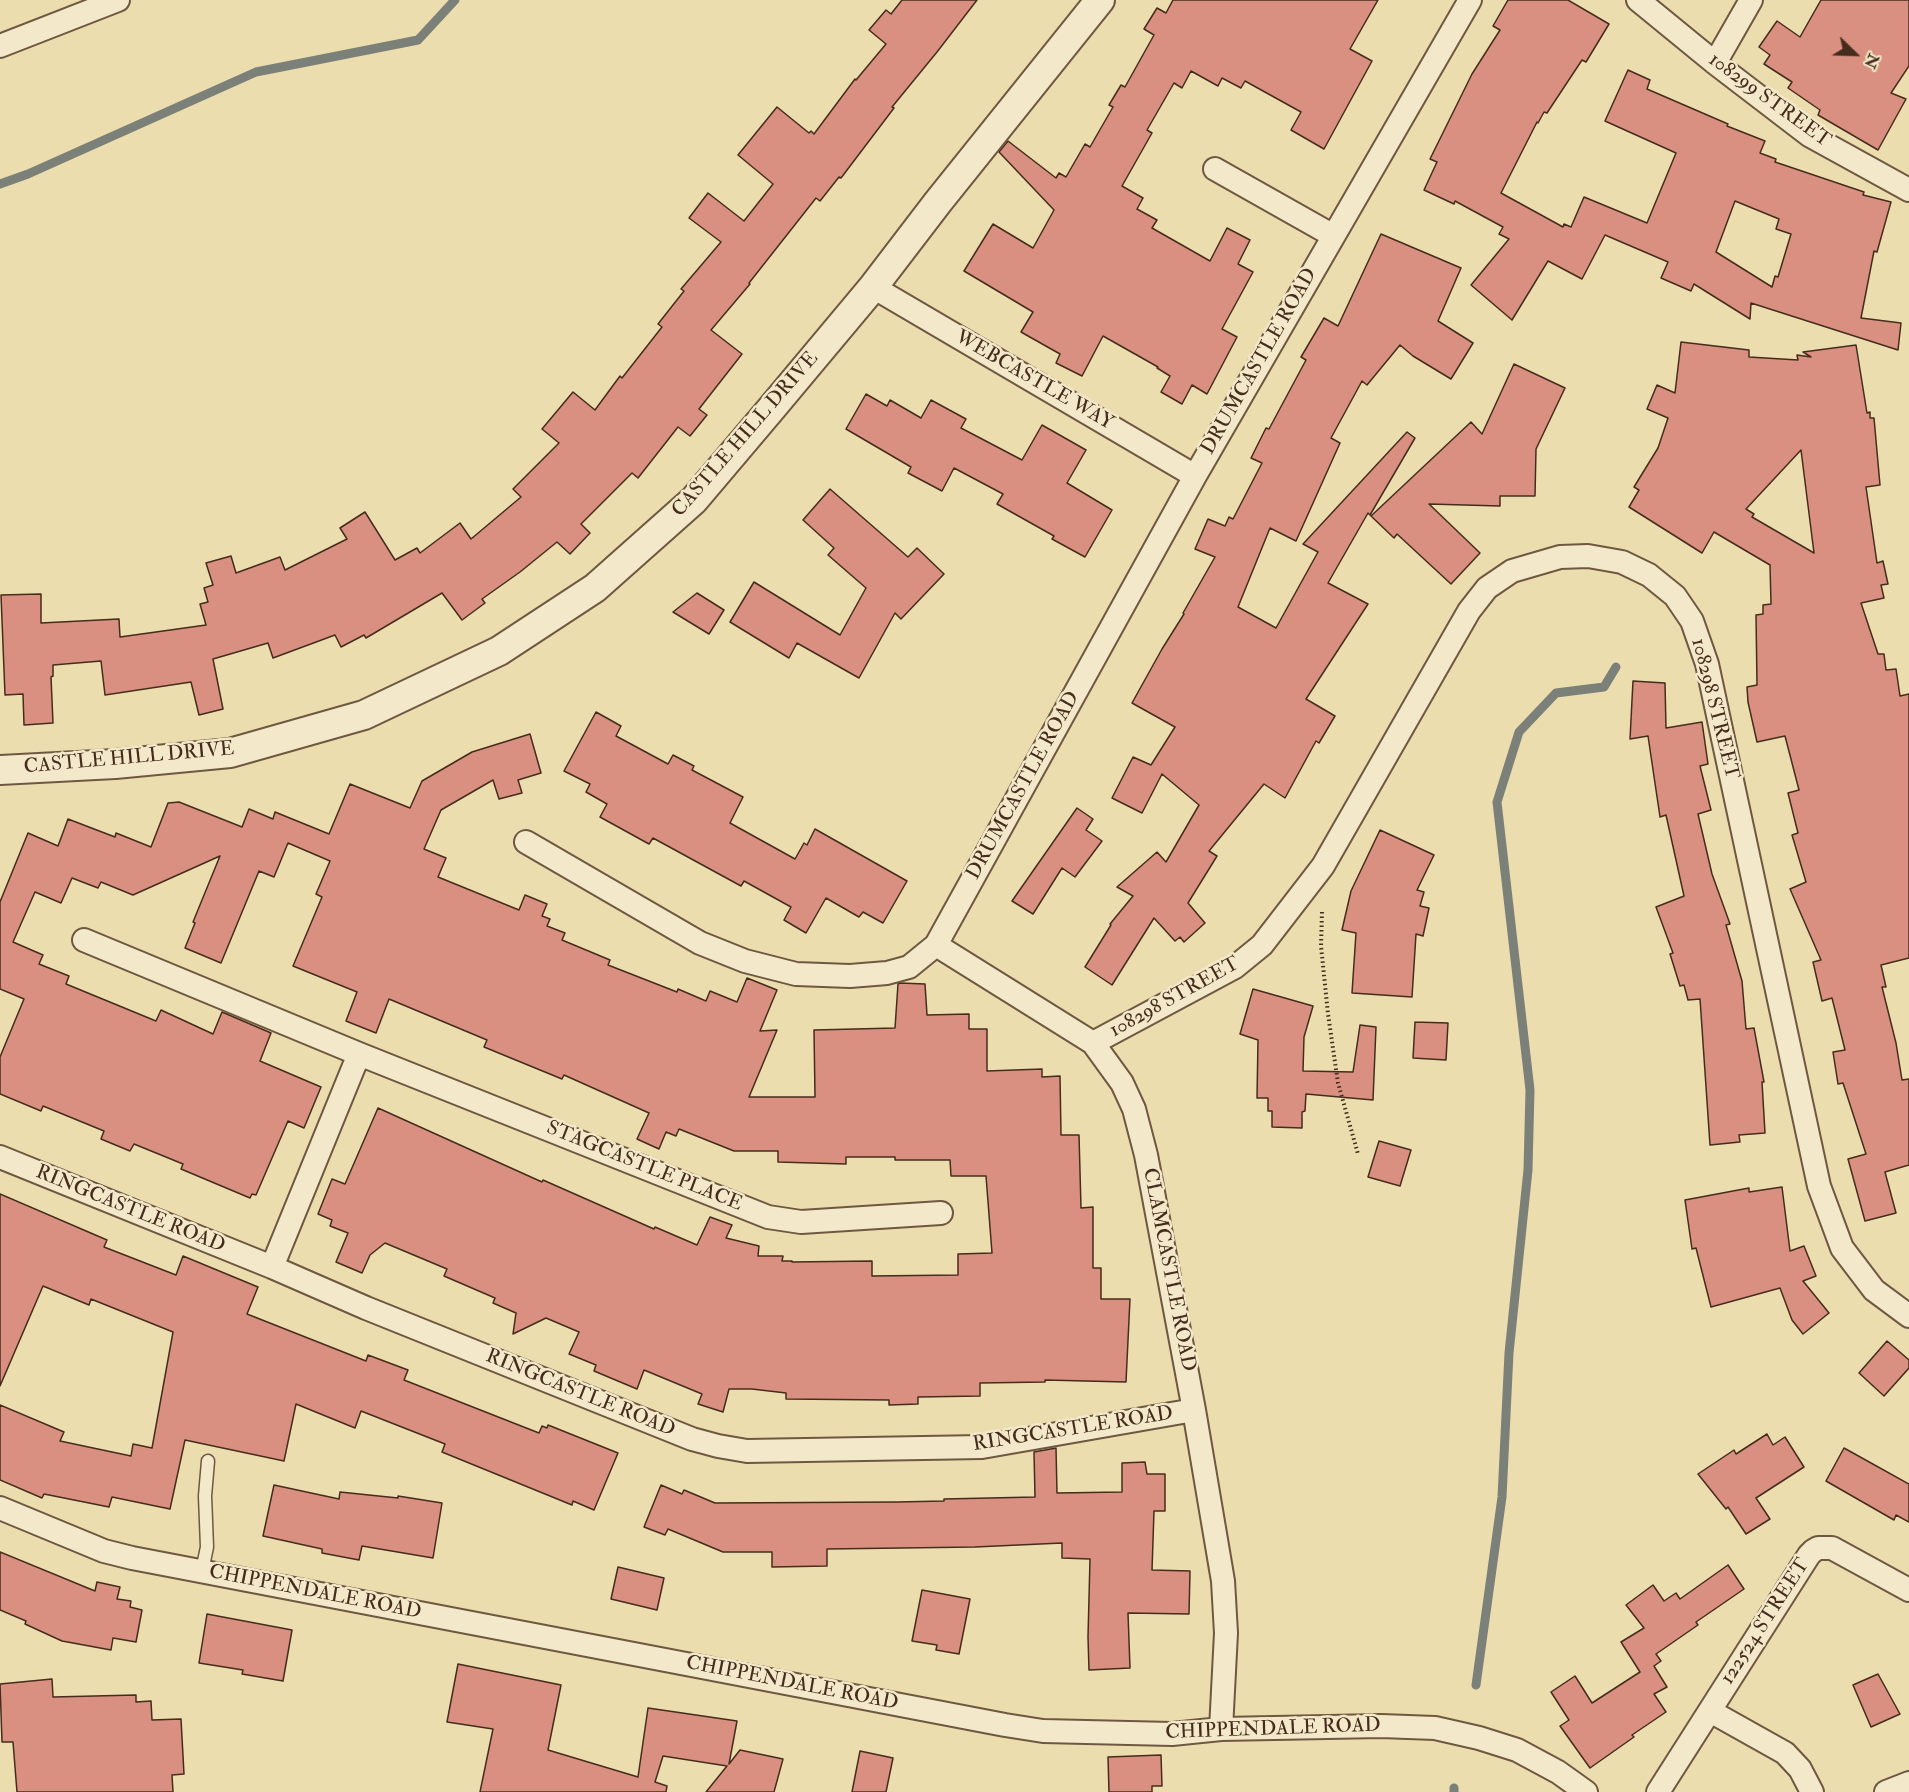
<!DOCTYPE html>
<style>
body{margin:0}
#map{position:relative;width:1909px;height:1792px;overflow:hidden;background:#ecddae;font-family:"IM FELL Double Pica",serif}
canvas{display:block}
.north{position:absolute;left:1825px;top:24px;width:60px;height:60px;-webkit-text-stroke:4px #f3e9ca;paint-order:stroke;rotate:113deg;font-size:16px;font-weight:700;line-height:24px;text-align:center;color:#452c1d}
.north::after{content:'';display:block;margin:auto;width:21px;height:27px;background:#452c1d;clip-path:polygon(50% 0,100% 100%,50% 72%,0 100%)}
</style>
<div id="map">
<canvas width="1909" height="1792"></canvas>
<div class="north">N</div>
</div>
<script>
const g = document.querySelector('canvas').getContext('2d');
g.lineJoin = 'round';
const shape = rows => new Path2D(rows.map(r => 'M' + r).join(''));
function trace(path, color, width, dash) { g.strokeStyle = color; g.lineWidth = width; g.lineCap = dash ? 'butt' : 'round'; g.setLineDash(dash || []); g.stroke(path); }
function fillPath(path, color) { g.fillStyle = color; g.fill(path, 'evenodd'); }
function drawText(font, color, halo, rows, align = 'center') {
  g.font = font + ' "IM FELL Double Pica",serif'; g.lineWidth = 5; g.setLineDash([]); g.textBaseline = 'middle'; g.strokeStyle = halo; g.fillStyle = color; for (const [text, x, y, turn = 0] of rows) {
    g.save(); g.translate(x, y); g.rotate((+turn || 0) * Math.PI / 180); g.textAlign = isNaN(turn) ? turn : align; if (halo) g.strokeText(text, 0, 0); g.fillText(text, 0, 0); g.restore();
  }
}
trace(shape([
 [0,184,28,174,256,72,418,40,455,0],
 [1476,1685,1502,1497,1509,1353,1528,1170,1530,1090,1497,802,1519,732,1556,693,1604,687,1616,667],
 [1454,1792,1454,1788]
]), '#7b8079', 9);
const building = shape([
 [902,0,977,0,937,52,892,107,894,108,841,178,839,177,820,201,816,198,749,283,750,284,711,330,742,354,699,409,707,415,690,436,678,427,638,478,632,473,581,524,590,533,570,554,557,542,520,572,482,599,485,603,462,620,442,593,366,638,364,635,341,647,335,635,273,658,268,643,213,659,223,709,199,715,191,682,105,695,101,661,53,665,53,676,51,677,53,723,24,725,23,694,5,695,1,595,41,594,41,623,119,619,120,637,206,625,200,604,208,602,204,588,213,585,206,563,231,556,236,573,280,557,285,570,347,539,340,528,365,512,395,560,417,548,420,553,460,523,471,539,521,497,513,489,559,443,542,429,573,392,595,410,620,376,622,378,662,327,658,324,684,291,681,289,721,242,689,218,708,193,744,221,773,184,738,155,777,107,809,133,811,131,814,134,855,79,856,80,886,44,869,30,886,10,891,14,902,0],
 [1173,0,1378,0,1350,49,1372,61,1324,149,1291,130,1301,112,1245,81,1241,88,1222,78,1218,86,1191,71,1182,88,1174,83,1147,130,1152,133,1122,186,1143,198,1137,209,1157,220,1152,228,1210,261,1227,228,1250,240,1238,264,1253,272,1222,329,1237,337,1207,394,1192,385,1182,404,1161,392,1170,376,1157,368,1158,367,1103,336,1082,376,1056,363,1060,354,1021,332,1033,312,964,271,993,224,1033,248,1054,210,999,152,1008,141,1056,178,1059,173,1066,177,1085,144,1090,147,1113,107,1109,105,1121,85,1125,87,1154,35,1144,29,1157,8,1166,13,1173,0],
 [1508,0,1568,0,1609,24,1586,62,1582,60,1547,113,1544,112,1538,123,1537,122,1501,193,1563,227,1564,224,1571,227,1584,197,1647,223,1676,153,1605,121,1628,70,1650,80,1647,89,1728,124,1727,126,1765,141,1760,153,1776,159,1775,162,1864,192,1863,195,1891,202,1877,252,1874,251,1861,318,1901,323,1898,350,1751,303,1750,319,1694,284,1691,291,1661,278,1668,262,1605,235,1582,279,1548,261,1512,320,1471,285,1509,239,1499,234,1503,227,1455,201,1454,204,1424,190,1437,162,1430,159,1472,74,1500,30,1493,26,1508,0],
 [1735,201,1779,219,1776,229,1791,234,1778,277,1775,276,1772,287,1716,252,1735,201],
 [1821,0,1909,0,1909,66,1891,93,1906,99,1878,150,1818,115,1820,110,1788,88,1792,82,1764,64,1770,55,1759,47,1777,21,1800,37,1821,0],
 [1381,234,1461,268,1438,321,1473,343,1451,379,1413,356,1400,345,1367,385,1362,381,1331,438,1340,443,1296,541,1270,528,1238,607,1276,628,1318,552,1303,544,1407,432,1415,438,1370,515,1368,513,1328,583,1368,604,1306,699,1335,716,1319,743,1316,741,1285,798,1264,784,1209,851,1217,856,1188,903,1205,923,1184,942,1180,937,1175,941,1154,918,1112,985,1085,967,1111,925,1110,924,1133,896,1117,887,1157,852,1166,862,1199,805,1162,774,1142,813,1112,798,1133,757,1151,765,1175,727,1132,703,1162,649,1184,614,1183,613,1215,557,1195,549,1208,519,1225,526,1229,517,1233,519,1262,463,1251,458,1266,428,1269,429,1306,360,1301,357,1324,318,1338,326,1381,234],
 [1681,342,1749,350,1749,357,1798,360,1797,355,1811,357,1803,352,1856,345,1867,413,1870,412,1870,418,1874,418,1880,485,1866,487,1877,563,1883,561,1888,584,1881,585,1884,598,1861,603,1878,654,1884,654,1886,670,1896,669,1900,696,1909,694,1909,958,1881,965,1886,987,1882,987,1896,1043,1902,1080,1909,1079,1909,1165,1885,1172,1896,1213,1865,1221,1848,1159,1866,1154,1843,1083,1838,1084,1833,1052,1845,1050,1832,998,1822,1001,1813,962,1821,960,1790,889,1806,882,1792,835,1798,833,1788,793,1799,790,1785,736,1757,742,1748,702,1747,687,1757,685,1756,615,1763,614,1763,605,1771,604,1770,565,1714,532,1702,553,1629,507,1639,490,1634,487,1658,448,1668,418,1647,409,1657,385,1675,393,1681,342],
 [1801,450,1814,553,1752,517,1754,514,1746,509,1801,450],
 [1514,364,1565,388,1536,449,1535,496,1500,496,1500,506,1429,504,1480,553,1451,584,1397,534,1394,538,1371,516,1471,422,1482,434,1514,364],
 [866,394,887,406,890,400,921,418,931,400,966,419,961,428,1022,460,1042,425,1086,450,1067,483,1112,510,1085,557,1052,539,1054,536,997,504,1003,494,954,468,942,491,908,473,911,467,846,429,866,394],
 [830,489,908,557,917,548,944,574,901,619,895,613,859,678,797,643,789,658,730,622,754,582,840,635,866,588,828,555,834,548,803,520,830,489],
 [697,593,724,610,709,634,673,612,697,593],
 [1633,681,1665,683,1666,728,1702,722,1708,764,1700,766,1711,810,1698,814,1712,874,1730,924,1726,925,1742,981,1746,1029,1754,1028,1764,1082,1762,1082,1765,1133,1739,1135,1740,1142,1710,1145,1700,999,1688,1000,1684,985,1680,986,1670,954,1673,953,1656,907,1684,896,1666,815,1660,817,1648,736,1630,739,1633,681],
 [596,712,621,726,616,736,668,764,673,755,694,766,692,770,743,797,730,823,795,859,804,843,807,845,815,829,907,881,883,923,863,912,859,917,826,898,806,933,784,920,791,907,744,881,741,886,653,838,649,844,600,817,607,804,586,792,590,784,564,771,596,712],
 [530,734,541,773,518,780,522,793,499,799,493,780,441,810,424,849,446,858,438,877,519,910,525,895,547,904,542,916,550,919,547,926,565,933,562,940,610,960,608,965,677,992,678,989,706,1001,710,991,737,1002,747,978,777,990,760,1031,777,1030,749,1097,815,1097,814,1030,895,1028,898,984,900,983,925,984,927,1015,969,1014,969,1029,987,1029,987,1071,1042,1069,1042,1077,1060,1076,1061,1135,1079,1135,1081,1208,1093,1207,1093,1268,1101,1268,1101,1299,1130,1299,1126,1382,1045,1380,1045,1382,980,1383,980,1396,918,1397,918,1404,889,1405,889,1400,786,1399,786,1393,752,1389,729,1389,723,1412,698,1404,702,1394,644,1370,637,1389,594,1371,596,1365,569,1354,579,1332,546,1318,513,1334,516,1313,493,1303,495,1298,444,1276,447,1269,385,1243,370,1255,362,1273,336,1262,348,1233,330,1226,332,1220,318,1214,332,1179,345,1184,378,1108,542,1182,543,1180,654,1229,655,1227,697,1245,710,1217,732,1225,726,1238,759,1246,758,1256,783,1256,782,1261,792,1261,792,1262,872,1261,872,1276,958,1275,958,1254,992,1253,986,1176,951,1176,950,1160,895,1160,895,1157,846,1157,846,1164,778,1162,778,1151,734,1151,679,1129,676,1136,666,1132,659,1149,637,1139,649,1113,564,1075,562,1079,484,1047,487,1040,389,999,376,1033,346,1021,357,992,293,966,322,897,316,894,330,861,288,843,274,877,259,871,221,963,185,948,195,923,193,922,220,856,133,895,101,882,98,888,72,878,61,903,35,892,13,942,43,955,39,964,69,976,66,984,156,1021,161,1010,213,1034,222,1012,271,1033,260,1061,321,1087,304,1128,288,1121,256,1195,252,1194,250,1198,181,1169,183,1164,134,1144,130,1151,101,1139,104,1131,43,1106,41,1111,0,1094,0,1057,24,999,0,989,0,902,28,833,58,846,68,819,115,837,116,833,151,847,168,803,179,802,242,827,249,809,273,819,275,812,329,834,350,784,410,808,422,781,472,752,530,734],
 [1077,808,1093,819,1086,830,1102,841,1075,877,1062,868,1033,914,1012,901,1077,808],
 [1380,830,1434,855,1417,890,1424,892,1420,906,1429,908,1423,936,1416,934,1412,997,1352,993,1356,933,1342,930,1351,891,1380,830],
 [1253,989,1313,1006,1304,1037,1303,1071,1353,1072,1360,1025,1376,1027,1373,1100,1306,1094,1305,1111,1302,1112,1302,1128,1272,1127,1272,1111,1268,1111,1268,1098,1257,1098,1258,1040,1240,1034,1253,989],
 [1415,1022,1448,1023,1446,1060,1413,1058,1415,1022],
 [1379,1141,1411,1150,1400,1186,1368,1177,1379,1141],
 [1782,1187,1790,1251,1804,1246,1816,1276,1803,1281,1829,1313,1803,1334,1792,1320,1780,1288,1711,1307,1696,1248,1692,1249,1685,1200,1749,1188,1749,1192,1782,1187],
 [0,1194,107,1240,104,1247,176,1275,183,1256,258,1287,247,1314,366,1361,368,1355,408,1370,404,1380,539,1433,542,1426,547,1428,548,1425,618,1453,594,1510,573,1501,572,1505,442,1452,445,1444,361,1411,355,1428,296,1404,284,1461,185,1440,170,1509,112,1497,109,1507,44,1494,42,1498,0,1480,0,1405,64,1432,60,1441,131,1456,133,1444,152,1448,173,1332,91,1299,89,1305,43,1286,0,1386,0,1194],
 [1887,1341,1909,1360,1909,1368,1884,1396,1859,1373,1887,1341],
 [1767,1434,1773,1445,1785,1437,1804,1467,1756,1498,1770,1519,1746,1534,1728,1507,1726,1509,1698,1474,1734,1450,1736,1454,1767,1434],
 [1056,1448,1057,1493,1122,1492,1122,1463,1145,1462,1147,1474,1165,1474,1165,1511,1154,1511,1152,1570,1190,1571,1189,1614,1128,1613,1130,1668,1089,1670,1088,1637,1090,1559,1062,1558,1062,1543,975,1547,827,1549,827,1566,772,1567,772,1552,723,1552,668,1529,665,1535,644,1527,661,1485,682,1494,684,1490,715,1503,897,1502,944,1501,944,1499,1035,1497,1034,1452,1056,1448],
 [1844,1448,1909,1484,1909,1522,1896,1515,1894,1520,1826,1481,1844,1448],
 [274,1485,339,1499,340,1492,398,1498,398,1496,442,1503,433,1558,362,1546,359,1560,322,1553,322,1549,263,1536,274,1485],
 [0,1552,95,1591,97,1582,120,1587,117,1599,131,1601,130,1607,142,1610,136,1642,113,1638,111,1650,62,1641,25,1624,26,1621,0,1610,0,1552],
 [1728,1565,1744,1589,1696,1622,1698,1625,1656,1654,1661,1661,1654,1666,1667,1687,1654,1694,1666,1712,1632,1735,1634,1737,1590,1768,1560,1726,1569,1720,1551,1692,1575,1676,1592,1703,1640,1672,1621,1642,1644,1628,1626,1605,1653,1585,1664,1601,1676,1593,1680,1599,1728,1565],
 [618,1567,664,1578,657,1610,611,1599,618,1567],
 [922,1590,970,1599,959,1654,936,1650,937,1645,912,1641,922,1590],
 [207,1614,292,1630,283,1681,242,1674,243,1670,199,1663,207,1614],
 [458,1664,561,1685,548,1750,638,1777,648,1708,737,1721,729,1764,740,1750,783,1759,774,1792,706,1792,727,1766,663,1756,655,1782,667,1786,666,1792,480,1792,493,1729,447,1722,458,1664],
 [1878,1674,1900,1714,1871,1727,1853,1685,1878,1674],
 [52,1679,53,1697,136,1695,136,1702,151,1701,152,1720,181,1719,184,1774,172,1775,173,1792,17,1792,13,1742,2,1742,0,1684,52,1679],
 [860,1751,893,1758,886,1792,852,1792,860,1751],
 [1161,1755,1162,1786,1152,1786,1152,1792,1109,1792,1108,1757,1161,1755]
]);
fillPath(building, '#d99080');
trace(building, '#452c1d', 1.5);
const service = shape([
 [202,1571,207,1547,205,1496,208,1461]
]);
const minor = shape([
 [1638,0,1715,63,1809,135,1909,190],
 [0,46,118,0],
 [1715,63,1751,0],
 [1215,169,1332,235],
 [873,287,1195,476],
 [526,842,700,943,745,961,796,974,850,976,887,973,909,967,936,945,1195,476,1470,0],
 [84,940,359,1054,768,1217,801,1222,941,1213],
 [936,945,1093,1043,1122,1083,1134,1109,1146,1155,1194,1410,1223,1581,1226,1633,1221,1729],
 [1093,1043,1235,967,1262,945,1323,866,1469,611,1487,588,1512,571,1560,557,1588,556,1622,562,1649,575,1675,596,1692,621,1707,664,1819,1186,1842,1248,1874,1290,1909,1316],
 [0,1157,272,1267,366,1308,692,1439,718,1446,747,1451,982,1447,1194,1410],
 [272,1267,359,1054],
 [0,1508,104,1551,132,1558,1005,1725,1043,1731,1172,1734,1221,1729,1381,1726,1435,1728,1479,1738,1517,1750,1558,1772,1586,1792],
 [1710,1711,1785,1753,1800,1769,1812,1792],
 [1658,1792,1809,1555,1813,1551,1818,1548,1832,1548,1909,1590],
 [1886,1792,1909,1783]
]);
const tertiary = shape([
 [0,770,115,764,230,753,364,715,499,651,595,588,694,500,771,409,873,287,938,202,1100,0]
]);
trace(service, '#6f5841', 15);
trace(minor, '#6f5841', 26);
trace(tertiary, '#6f5841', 32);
trace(shape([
 [1322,912,1321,946,1328,1014,1338,1083,1358,1154]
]), '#452c1d', 4, [1.5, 3]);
trace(service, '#f3e9ca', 12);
trace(minor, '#f3e9ca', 22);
trace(tertiary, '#f3e9ca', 28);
drawText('20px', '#452c1d', '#f3e9ca', [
 ["108299 STREET",1769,101,36],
 ["DRUMCASTLE ROAD",1260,362,-60],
 ["WEBCASTLE WAY",1034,381,30],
 ["CASTLE HILL DRIVE",746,435,-49],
 ["108298 STREET",1714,709,76],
 ["CASTLE HILL DRIVE",129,759,-5],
 ["DRUMCASTLE ROAD",1024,786,-61],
 ["108298 STREET",1175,998,-29],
 ["STAGCASTLE PLACE",644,1167,22],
 ["RINGCASTLE ROAD",130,1210,22],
 ["CLAMCASTLE ROAD",1168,1270,79],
 ["RINGCASTLE ROAD",580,1394,22],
 ["RINGCASTLE ROAD",1073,1430,-9],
 ["CHIPPENDALE ROAD",315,1593,11],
 ["122524 STREET",1766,1622,-57],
 ["CHIPPENDALE ROAD",792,1684,11],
 ["CHIPPENDALE ROAD",1273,1730,-2]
]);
</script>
